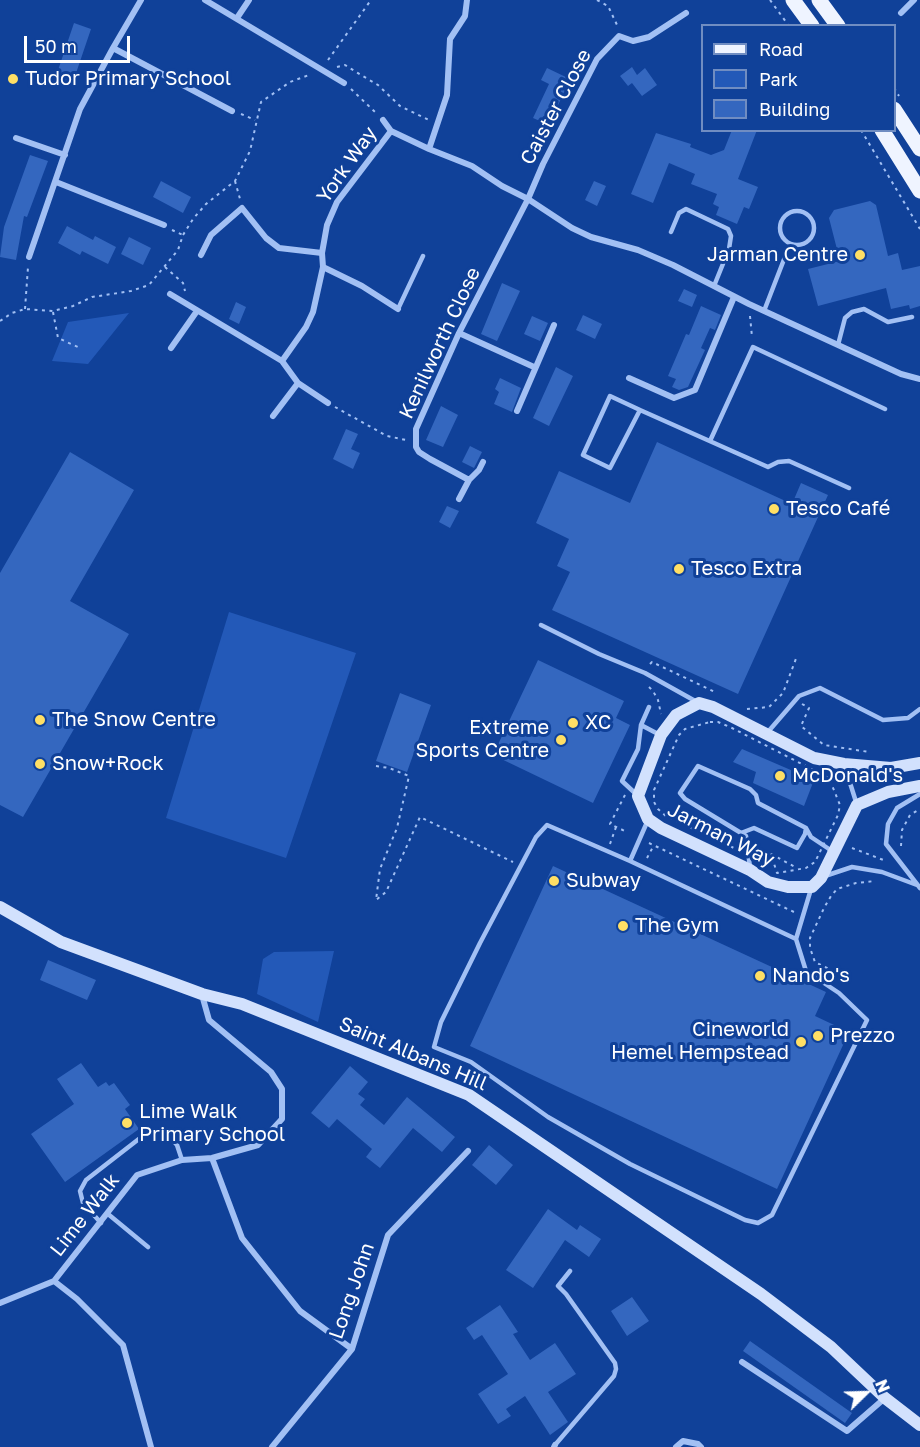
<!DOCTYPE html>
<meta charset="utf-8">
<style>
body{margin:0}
#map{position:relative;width:920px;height:1447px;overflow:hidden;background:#104199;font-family:"Golos Text",sans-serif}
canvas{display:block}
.legend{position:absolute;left:701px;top:24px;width:195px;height:108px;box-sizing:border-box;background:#104199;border:2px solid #708dc2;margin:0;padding:8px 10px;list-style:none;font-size:18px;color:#fff}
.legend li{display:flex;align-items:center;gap:12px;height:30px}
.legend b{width:30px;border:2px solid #708dc2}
.north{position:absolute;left:836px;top:1363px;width:60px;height:60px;-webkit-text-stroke:4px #104199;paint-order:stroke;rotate:67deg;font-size:16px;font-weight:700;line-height:24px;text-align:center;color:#fff}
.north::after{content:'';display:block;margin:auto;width:21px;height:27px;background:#fff;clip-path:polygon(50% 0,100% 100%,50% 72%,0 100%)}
.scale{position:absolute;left:24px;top:36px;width:106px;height:27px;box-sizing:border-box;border:3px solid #fff;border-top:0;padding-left:8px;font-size:18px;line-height:21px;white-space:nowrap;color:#fff;-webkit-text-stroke:4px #104199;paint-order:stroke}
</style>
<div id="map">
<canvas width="920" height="1447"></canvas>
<ul class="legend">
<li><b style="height:8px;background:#eff4ff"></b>Road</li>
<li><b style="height:16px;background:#2359b8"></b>Park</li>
<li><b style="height:16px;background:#3467bf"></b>Building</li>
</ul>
<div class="north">N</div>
<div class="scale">50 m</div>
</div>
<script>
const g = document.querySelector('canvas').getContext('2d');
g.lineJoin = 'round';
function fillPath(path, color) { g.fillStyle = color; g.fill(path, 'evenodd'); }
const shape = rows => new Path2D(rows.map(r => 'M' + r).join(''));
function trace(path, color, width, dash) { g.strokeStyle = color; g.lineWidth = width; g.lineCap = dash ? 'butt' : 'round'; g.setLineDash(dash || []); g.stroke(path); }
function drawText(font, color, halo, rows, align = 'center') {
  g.font = font + ' "Golos Text",sans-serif'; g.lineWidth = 6; g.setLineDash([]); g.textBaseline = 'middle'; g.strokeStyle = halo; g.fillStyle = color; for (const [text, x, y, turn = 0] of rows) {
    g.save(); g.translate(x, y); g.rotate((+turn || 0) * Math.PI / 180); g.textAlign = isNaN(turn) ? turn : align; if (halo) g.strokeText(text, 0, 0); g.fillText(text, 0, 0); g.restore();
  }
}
fillPath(shape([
 [129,313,88,364,52,361,68,322],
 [229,612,356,653,286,858,166,818],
 [334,951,318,1022,257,994,263,959,274,952]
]), '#2359b8');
fillPath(shape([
 [74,23,91,29,72,85,55,79],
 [632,67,637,75,645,68,657,85,642,96,632,83,628,86,620,76],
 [547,68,570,79,549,125,533,118,549,84,541,80],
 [732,130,757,130,738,179,758,187,749,209,744,207,737,224,716,215,719,207,713,204,717,194,691,184,695,174,669,163,653,203,631,194,656,133,691,144,690,147,711,155,724,150],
 [30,155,48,161,27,217,24,216,16,260,0,257,4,227],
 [161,181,191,197,183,213,153,197],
 [594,181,606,186,597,206,585,200],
 [870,201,876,205,888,256,898,253,902,270,920,266,920,306,910,309,909,305,891,309,886,288,818,306,808,269,840,261,829,218,834,210],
 [67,226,93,240,95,236,116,247,108,264,82,251,80,255,58,243],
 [129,237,151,248,143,265,121,254],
 [502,283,520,291,497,341,481,334],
 [684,289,697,295,692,307,678,301],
 [236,302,246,307,239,324,229,319],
 [701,306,721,315,715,330,710,328,701,348,705,350,688,387,679,390,672,387,676,379,668,376,686,334,689,335],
 [583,315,602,324,595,339,576,330],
 [532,316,548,323,540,341,524,334],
 [556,367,573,376,549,426,533,418],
 [500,378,521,388,512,412,494,404,499,392,495,389],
 [441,406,458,415,443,447,426,440],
 [346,429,358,434,351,449,360,453,353,469,333,459],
 [657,442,792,504,801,483,828,495,738,694,552,610,570,572,557,566,569,539,536,523,559,471,630,503],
 [470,446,482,452,474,468,462,462],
 [70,452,134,490,70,601,129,634,23,817,0,805,0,573],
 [447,506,459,511,450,528,439,522],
 [538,660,624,701,616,718,630,725,593,803,493,755],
 [400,693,431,705,407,772,376,761],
 [742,749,814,780,804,806,753,783,756,772,733,762],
 [553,866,826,992,815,1016,849,1032,777,1189,470,1046],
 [48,960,96,980,87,1000,40,980],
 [81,1063,98,1087,106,1082,109,1086,114,1083,130,1105,125,1109,139,1129,65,1182,31,1134,74,1104,57,1079],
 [350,1066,368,1082,358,1094,365,1099,360,1105,384,1125,407,1097,455,1137,442,1152,413,1128,380,1168,366,1157,372,1149,337,1119,329,1128,311,1113],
 [489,1145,513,1165,496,1185,472,1165],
 [548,1209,577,1230,580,1225,601,1239,589,1257,565,1240,533,1288,506,1270],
 [632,1297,649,1321,627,1336,611,1311],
 [500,1305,518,1332,513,1334,530,1360,555,1343,576,1374,548,1392,568,1422,550,1435,525,1396,506,1409,511,1416,498,1424,478,1394,508,1374,482,1335,474,1340,466,1328],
 [750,1341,852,1413,845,1423,743,1351]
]), '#3467bf');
trace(shape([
 [597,0,608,6,618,27],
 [770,0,789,26],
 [328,60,371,0],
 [337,67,345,65,361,75,378,85,400,106,429,120],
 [894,88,899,96],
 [351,89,375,112],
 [241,114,255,120],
 [861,130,920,229],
 [235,181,240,199],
 [172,230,183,235],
 [165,267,183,283,185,291],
 [25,309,28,267],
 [53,312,58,338,80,348],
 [750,316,752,337],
 [0,321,12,313,25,309,53,311,73,306,92,297,131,291,149,285,178,250,183,235,193,219,206,204,235,181,250,151,261,102,290,82,309,75],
 [335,407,387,436,406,440],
 [650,664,652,662,717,693],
 [649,687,653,691,658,700,661,714],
 [802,704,809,708,801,726,824,745,869,752],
 [747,709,769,707,783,693,797,656],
 [710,722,718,722,732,728,829,778,840,805,838,815,815,862,806,868,777,873,771,854,736,849,666,816,658,809,654,802,654,790,679,735,685,729,710,722],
 [376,766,389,768,409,776,397,828,380,869,376,900,386,892,420,817,513,862],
 [625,795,610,824,627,832],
 [649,843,796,913],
 [610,844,616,827],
 [901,846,902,830,910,815,920,809],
 [852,848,886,861],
 [771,854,797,868],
 [647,858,654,845],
 [826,974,829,969,815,962,810,948,810,938,824,908,831,896,837,889,856,883,875,881]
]), '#a2c0f4', 2, [3, 4.5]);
trace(shape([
 '780 228a17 17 0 1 1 34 0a17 17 0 1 1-34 0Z',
 [671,232,679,213,686,209,728,229,731,236,729,249,714,286],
 [398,309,423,256],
 [764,311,790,244],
 [838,345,845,318,852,312,864,309,888,322,912,317],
 [640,410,610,396,583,455,610,468,640,410,768,467,778,462,789,461,849,488],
 [710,441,753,347,885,409],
 [541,625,599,654,645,673,697,702],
 [641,725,660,735],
 [767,733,799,696,820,688,883,720,908,718,920,709],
 [845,767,857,805],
 [636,794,622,781,638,749,641,725,649,707],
 [920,794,897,808,888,824,886,844,920,888],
 [741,833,754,828,797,848,805,834,806,828],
 [630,861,648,820],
 [750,867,746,836,685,799,680,793,698,766,750,789,756,795,758,803,806,828,811,837,829,849,831,854],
 [825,876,852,867,882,872,917,885],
 [796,939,630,861,547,825,536,837,480,943,441,1022,434,1047,471,1062,548,1117,630,1164,745,1220,758,1223,772,1215,867,1020,839,993,806,971,796,939,811,889],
 [108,1214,148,1247],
 [101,1223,83,1203,80,1191,86,1180,144,1135,154,1131,166,1132,177,1145,182,1160],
 [555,1445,614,1376,616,1369,615,1363,566,1294,558,1286,570,1271]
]), '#a2c0f4', 4.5);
trace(shape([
 [205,0,344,83],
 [901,13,914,0],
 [237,18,249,0],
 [113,48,232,111],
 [383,120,391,131],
 [16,138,65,155],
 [429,149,447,95,450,39,465,16,467,0],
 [56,182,164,225],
 [201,255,211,235,242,208,266,238,279,248,322,253],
 [29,257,80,109,113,48,141,0],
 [323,267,362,286,398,309],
 [170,294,282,361,298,383,328,403],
 [459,333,534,367],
 [171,348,197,311],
 [282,361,306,327,313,312,323,267,322,253,327,225,337,202,391,131,429,149,472,166,502,186,528,199,572,228,591,237,638,250,673,265,749,304,901,374,920,379],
 [629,378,674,398,695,390,734,297],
 [517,411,554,325],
 [273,416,298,383],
 [483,462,479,470,469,480,430,459,419,452,416,447,416,429,459,333,528,199,543,164,597,59,619,36,633,41,649,37,686,13],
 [459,499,469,480],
 [212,1158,242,1238,300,1311,352,1349],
 [54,1281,77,1299,123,1345,151,1447],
 [0,1303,54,1281,137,1175,182,1160,212,1158,258,1145,282,1119,282,1089,271,1072,209,1020,202,995],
 [742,1362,847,1431,885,1398],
 [272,1447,352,1349,388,1235,468,1151],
 [554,1447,555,1445],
 [676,1447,683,1441,698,1444,701,1447]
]), '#a2c0f4', 6);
trace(shape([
 [920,763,891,768,844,764,814,758,713,707,699,703,676,715,661,735,638,796,648,819,661,828,750,870,768,882,788,887,812,887,821,878,857,805,888,792,920,786],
 [0,907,61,942,202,994,242,1004,469,1095,761,1294,831,1347,885,1398,920,1425]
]), '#d2e1fd', 12);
trace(shape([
 [793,0,812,26],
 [819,0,838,26],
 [894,109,920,149],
 [882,130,920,191]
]), '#eff4ff', 15);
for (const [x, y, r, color] of [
 [13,79,6,"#ffdf65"],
 [860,255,6,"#ffdf65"],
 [774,509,6,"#ffdf65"],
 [679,569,6,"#ffdf65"],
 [40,720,6,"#ffdf65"],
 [573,723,6,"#ffdf65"],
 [561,740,6,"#ffdf65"],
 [40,764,6,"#ffdf65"],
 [780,776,6,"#ffdf65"],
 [554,881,6,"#ffdf65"],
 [623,926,6,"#ffdf65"],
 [760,976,6,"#ffdf65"],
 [818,1036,6,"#ffdf65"],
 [801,1042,6,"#ffdf65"],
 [127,1123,6,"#ffdf65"]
]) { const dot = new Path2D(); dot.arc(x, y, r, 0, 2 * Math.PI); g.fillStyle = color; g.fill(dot); trace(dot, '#104199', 2); }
drawText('20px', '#fff', '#104199', [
 ["Tudor Primary School",25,79],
 ["Jarman Centre",848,255,"right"],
 ["Tesco Café",786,509],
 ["Tesco Extra",691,569],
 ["The Snow Centre",52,720],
 ["XC",585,723],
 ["Extreme",549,728,"right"],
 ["Sports Centre",549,751,"right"],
 ["Snow+Rock",52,764],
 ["McDonald's",792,776],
 ["Subway",566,881],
 ["The Gym",635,926],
 ["Nando's",772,976],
 ["Cineworld",789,1030,"right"],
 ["Hemel Hempstead",789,1053,"right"],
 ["Prezzo",830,1036],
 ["Lime Walk",139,1112],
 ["Primary School",139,1135]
], 'left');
drawText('20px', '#fff', '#104199', [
 ["Caister Close",556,107,-62],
 ["York Way",347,165,-55],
 ["Kenilworth Close",440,343,-65],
 ["Jarman Way",721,835,27],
 ["Saint Albans Hill",413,1054,23],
 ["Lime Walk",85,1215,-52],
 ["Long John",352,1291,-71]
]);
</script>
